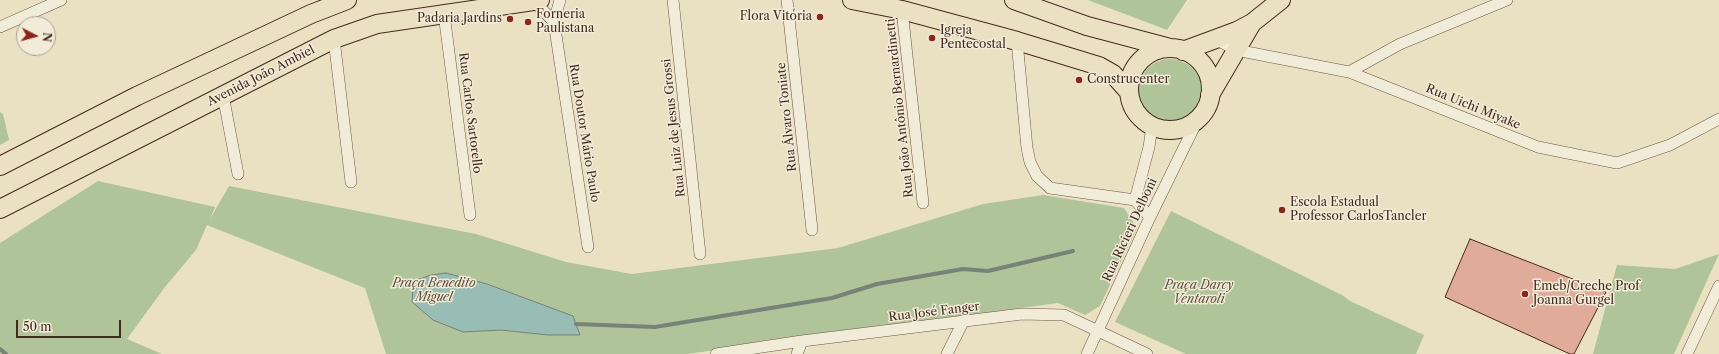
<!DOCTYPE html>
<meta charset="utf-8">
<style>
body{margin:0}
#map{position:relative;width:1719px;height:354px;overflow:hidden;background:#eae1c3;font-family:"Libre Caslon Text",serif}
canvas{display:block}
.north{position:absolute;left:16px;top:16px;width:40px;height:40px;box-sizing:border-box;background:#f1ecd8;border:1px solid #ac9e8e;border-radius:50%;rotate:96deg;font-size:11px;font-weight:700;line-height:16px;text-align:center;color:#45291f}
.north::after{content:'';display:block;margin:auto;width:14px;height:18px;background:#8f2418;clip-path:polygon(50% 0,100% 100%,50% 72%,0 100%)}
.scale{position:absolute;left:16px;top:320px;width:105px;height:18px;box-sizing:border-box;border:2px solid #45291f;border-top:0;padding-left:5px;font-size:12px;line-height:14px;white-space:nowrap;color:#45291f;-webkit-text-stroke:3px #f1ecd8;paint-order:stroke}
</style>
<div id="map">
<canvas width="1719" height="354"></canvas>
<div class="north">N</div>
<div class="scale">50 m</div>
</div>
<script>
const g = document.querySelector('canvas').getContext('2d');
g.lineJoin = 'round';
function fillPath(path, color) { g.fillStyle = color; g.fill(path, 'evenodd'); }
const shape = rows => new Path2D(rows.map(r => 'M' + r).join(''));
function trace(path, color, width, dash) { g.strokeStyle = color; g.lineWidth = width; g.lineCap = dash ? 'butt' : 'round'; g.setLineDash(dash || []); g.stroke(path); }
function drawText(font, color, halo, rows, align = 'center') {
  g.font = font + ' "Libre Caslon Text",serif'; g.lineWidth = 3; g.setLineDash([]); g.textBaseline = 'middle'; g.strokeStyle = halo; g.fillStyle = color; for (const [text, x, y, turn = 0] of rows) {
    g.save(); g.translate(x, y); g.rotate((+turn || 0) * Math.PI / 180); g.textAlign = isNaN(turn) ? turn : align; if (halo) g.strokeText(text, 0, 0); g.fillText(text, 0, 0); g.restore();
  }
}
fillPath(shape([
 [1088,0,1187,0,1167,30],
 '1138 91a32 32 0 1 1 64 0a32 32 0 1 1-64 0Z',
 [0,112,3,114,9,140,0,145],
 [98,181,215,207,210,219,229,186,476,234,566,262,632,274,838,248,983,204,1043,195,1124,208,1137,228,1100,306,1085,315,1058,303,687,354,386,354,365,288,207,225,196,250,165,287,127,339,162,354,0,354,0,243],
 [1171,211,1342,295,1350,301,1424,335,1416,354,1186,354,1115,322],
 [1719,254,1674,354,1593,354,1617,265,1675,269]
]), '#b0c499');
const water = shape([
 [446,273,487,284,573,316,580,335,548,335,501,330,463,332,433,320,412,302,413,288,417,280,431,275,446,273]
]);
fillPath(water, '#98bdb5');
trace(water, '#778279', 1);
trace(shape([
 [576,324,655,327,832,298,877,284,963,269,988,271,1073,251],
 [0,349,6,354]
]), '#778279', 4);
const building = shape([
 [1470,239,1606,292,1574,354,1570,354,1445,297,1470,239]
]);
fillPath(building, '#e0ab98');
trace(building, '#45291f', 1);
const minor = shape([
 [560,0,554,22,588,247],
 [673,0,700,254],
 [787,0,812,230],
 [534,1,554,22],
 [902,10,923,203],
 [444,14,470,215],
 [0,27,61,0],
 [334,39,351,182],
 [1215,39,1236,50,1349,72,1538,147,1617,163,1670,145,1719,119],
 [1017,41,1027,148,1030,162,1037,176,1050,188,1135,200,1150,217],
 [1349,72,1400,44,1507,0],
 [223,95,238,174],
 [1135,200,1149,147,1152,126],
 [716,354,802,341,1022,314,1064,315,1147,354],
 [797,354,802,341],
 [947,354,963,322],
 [1087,354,1150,217,1198,119],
 [1687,354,1719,286]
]);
const primary = shape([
 [852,0,902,10,1017,41,1099,66,1113,74,1129,92],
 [1014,0,1087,26,1170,48],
 '1129 89a41 41 0 1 1 82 0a41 41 0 1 1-82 0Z',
 [1183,51,1237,31,1252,23,1281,0],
 [1210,95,1252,23],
 [0,166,137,96,311,14,347,0],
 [0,209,334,39,377,24,540,0]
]);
trace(minor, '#6e5748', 12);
trace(primary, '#45291f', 20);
trace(minor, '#f1ecd8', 11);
trace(primary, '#eae1c3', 18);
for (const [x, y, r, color] of [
 [820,17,4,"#8f2418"],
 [510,19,4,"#8f2418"],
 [528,22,4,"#8f2418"],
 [932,38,4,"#8f2418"],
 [1079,80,4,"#8f2418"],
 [1282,210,4,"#8f2418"],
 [1525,294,4,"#8f2418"]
]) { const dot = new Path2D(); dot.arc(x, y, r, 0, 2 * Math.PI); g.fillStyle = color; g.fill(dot); trace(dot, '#f1ecd8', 1.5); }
drawText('12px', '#45291f', '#f1ecd8', [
 ["Forneria",536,15],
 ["Paulistana",536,29],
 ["Flora Vitória",812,17,"right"],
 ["Padaria Jardins",502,19,"right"],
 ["Igreja",940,31],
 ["Pentecostal",940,45],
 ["Construcenter",1087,80],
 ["Escola Estadual",1290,203],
 ["Professor CarlosTancler",1290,217],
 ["Emeb/Creche Prof",1533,287],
 ["Joanna Gurgel",1533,301]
], 'left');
drawText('12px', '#45291f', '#f1ecd8', [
 ["Avenida João Ambiel",261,76,-27],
 ["Rua Uichi Miyake",1473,107,22],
 ["Rua João Antônio Bernardinetti",900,108,-96],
 ["Rua Carlos Sartorello",470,113,83],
 ["Rua Álvaro Toniate",787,117,-96],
 ["Rua Luiz de Jesus Grossi",674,128,-96],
 ["Rua Doutor Mário Paulo",584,133,81],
 ["Rua Ricieri Delboni",1130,230,-65],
 ["Rua José Fanger",934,312,-7]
]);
drawText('italic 12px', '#60503e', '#f1ecd8', [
 ["Praça Benedito",434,284],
 ["Miguel",434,298],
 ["Praça Darcy",1199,286],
 ["Ventaroli",1199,300]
]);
</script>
